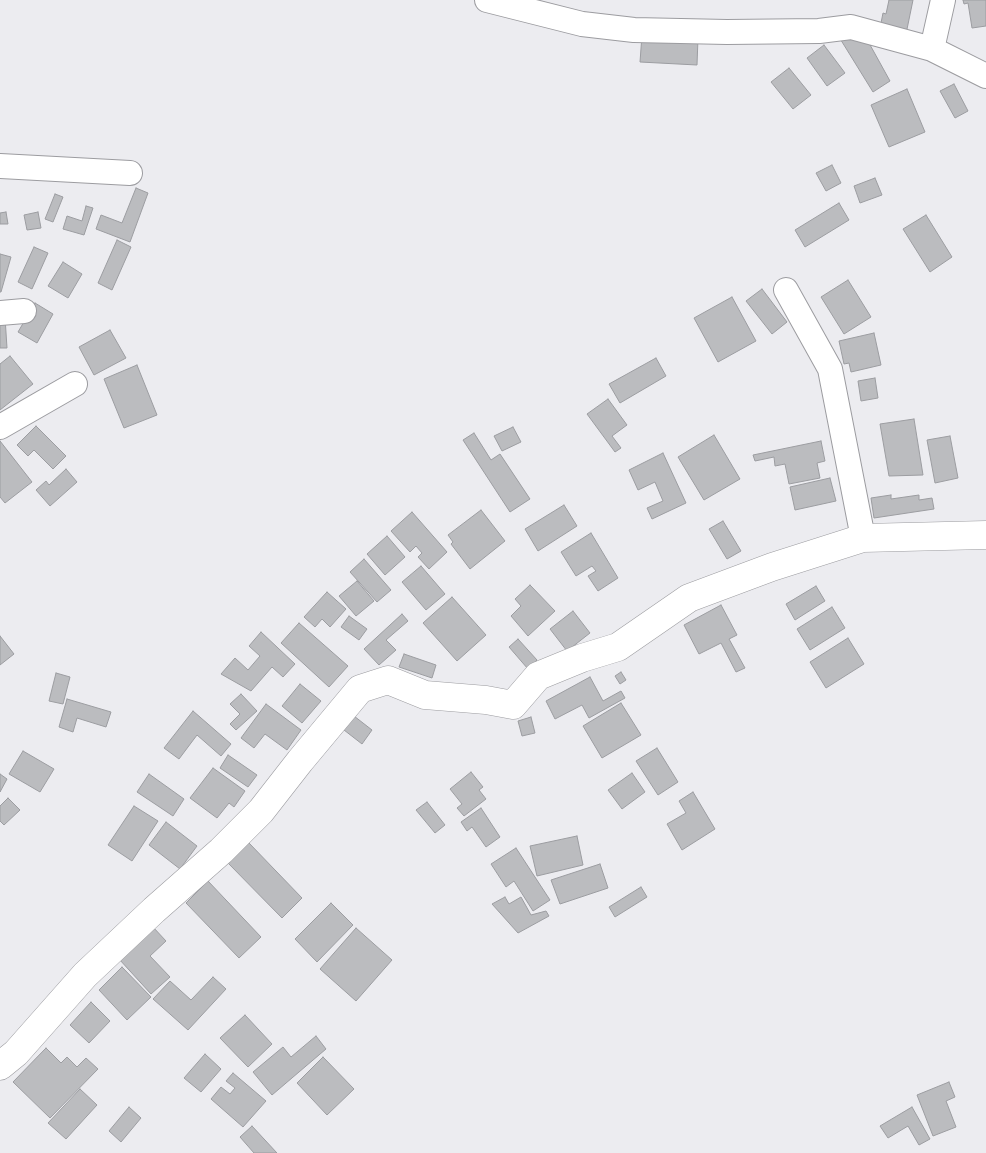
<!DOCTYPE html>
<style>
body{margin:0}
canvas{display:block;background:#ececf0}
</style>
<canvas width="986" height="1153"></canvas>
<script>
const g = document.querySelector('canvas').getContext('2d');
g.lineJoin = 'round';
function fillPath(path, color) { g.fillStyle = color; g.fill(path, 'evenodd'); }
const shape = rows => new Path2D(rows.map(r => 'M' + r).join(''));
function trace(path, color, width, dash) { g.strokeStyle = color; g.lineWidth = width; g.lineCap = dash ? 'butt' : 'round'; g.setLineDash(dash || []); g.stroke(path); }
const building = shape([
 [889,0,913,0,906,34,880,28,883,13,886,14,889,0],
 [963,0,986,0,986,26,972,28,968,3,964,4,963,0],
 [844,32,869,43,890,81,873,92,839,37,844,32],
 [642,35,698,38,697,65,640,62,642,35],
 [824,45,845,73,827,86,807,58,824,45],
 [789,68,811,95,793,109,771,82,789,68],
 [954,84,968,111,955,118,940,91,954,84],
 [907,89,925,132,889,147,871,105,907,89],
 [832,165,841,183,826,191,816,173,832,165],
 [875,178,882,195,860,203,854,186,875,178],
 [136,188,148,193,130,242,96,229,101,215,122,223,136,188],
 [55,194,63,197,53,222,45,219,55,194],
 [839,203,849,220,805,247,795,230,839,203],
 [86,206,93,208,84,235,63,229,67,216,82,221,86,206],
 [6,212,8,224,0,224,0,213,6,212],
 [38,212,41,228,27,230,24,215,38,212],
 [926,215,952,257,930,272,903,229,926,215],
 [117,240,131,247,112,290,98,283,117,240],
 [34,247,48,253,32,289,18,282,34,247],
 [0,254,11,257,1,292,0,292,0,254],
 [63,262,82,274,68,298,48,286,63,262],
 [848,280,871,317,844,334,821,297,848,280],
 [762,289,787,322,772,334,746,301,762,289],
 [732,297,756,341,718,362,694,318,732,297],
 [35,303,53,314,37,343,18,332,35,303],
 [0,317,5,317,7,348,0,348,0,317],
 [110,330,126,358,94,375,79,347,110,330],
 [874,333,881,365,851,372,849,363,844,364,839,341,874,333],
 [10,356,33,384,0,410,0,364,10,356],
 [656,358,666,376,620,403,609,384,656,358],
 [137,365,157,415,124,428,104,379,137,365],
 [875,378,878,398,861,401,858,381,875,378],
 [608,399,627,425,612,436,621,448,615,452,587,414,608,399],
 [914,419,923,475,889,476,880,424,914,419],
 [36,426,66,456,53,469,34,450,28,456,17,445,36,426],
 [513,427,521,442,502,451,494,436,513,427],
 [474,433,491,460,500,454,530,499,510,512,463,440,474,433],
 [714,435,740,479,704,500,678,457,714,435],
 [950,436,958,478,935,483,927,440,950,436],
 [0,441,32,482,5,503,0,497,0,441],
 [821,441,825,461,817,463,820,478,789,484,785,464,775,466,774,457,755,461,753,455,821,441],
 [663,453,686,503,652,519,647,508,663,501,655,482,638,490,629,470,663,453],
 [66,469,77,482,50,506,36,490,46,481,49,485,66,469],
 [830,478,836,501,795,510,790,487,830,478],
 [891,495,891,499,919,495,919,500,932,498,934,509,874,518,871,498,891,495],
 [564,505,577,526,538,551,525,529,564,505],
 [481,510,505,541,470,569,451,544,453,542,448,535,481,510],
 [412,512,447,552,429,569,418,557,422,553,416,546,410,552,391,531,412,512],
 [723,521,741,551,727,559,709,529,723,521],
 [591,533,618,578,598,591,588,576,596,571,592,566,576,576,561,552,591,533],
 [387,536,405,557,385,575,367,554,387,536],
 [364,559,391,590,377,602,350,572,364,559],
 [421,566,445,594,426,610,402,582,421,566],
 [357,581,374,601,356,616,339,596,357,581],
 [530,585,555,611,528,636,511,616,521,606,515,599,530,585],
 [816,586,825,601,795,620,786,604,816,586],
 [327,592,346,609,330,627,322,619,315,627,304,617,327,592],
 [452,597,486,635,457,661,423,623,452,597],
 [721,605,737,635,729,639,745,668,736,672,721,643,699,654,684,625,721,605],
 [832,607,845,628,810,650,797,629,832,607],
 [573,611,590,633,567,651,550,629,573,611],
 [402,614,408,621,386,640,396,650,379,665,364,649,402,614],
 [349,616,367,629,359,640,341,627,349,616],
 [299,623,348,666,329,687,281,643,299,623],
 [261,632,295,664,283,677,272,667,251,691,221,674,235,658,248,670,260,656,249,646,261,632],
 [0,636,14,654,0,665,0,636],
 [848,638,864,664,826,688,810,662,848,638],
 [518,639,537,660,528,669,509,647,518,639],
 [404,654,436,665,432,678,399,667,404,654],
 [621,672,626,680,620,684,615,676,621,672],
 [56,673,70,677,63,704,49,701,56,673],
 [590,677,603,701,621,691,625,698,589,718,582,705,555,719,546,701,590,677],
 [300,684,321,701,302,723,282,706,300,684],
 [241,694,257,711,236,730,230,724,240,714,230,704,241,694],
 [67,699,111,712,106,727,77,718,73,732,59,727,67,699],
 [621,703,641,735,602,758,583,726,621,703],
 [266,704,301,730,287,750,265,734,254,748,241,738,266,704],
 [193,711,231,744,221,756,197,735,179,759,164,748,193,711],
 [354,716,372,730,362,744,344,730,354,716],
 [531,717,535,733,522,736,518,721,531,717],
 [657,748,678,782,658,795,636,761,657,748],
 [23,751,54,769,40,792,9,774,23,751],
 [228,755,257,775,248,787,220,768,228,755],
 [213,768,245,791,234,807,229,803,217,818,190,798,213,768],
 [471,772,483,787,479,790,486,799,464,816,457,808,462,804,450,789,471,772],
 [632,773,645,792,622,809,608,790,632,773],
 [0,774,7,779,0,792,0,774],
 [149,774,184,799,173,816,137,792,149,774],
 [693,792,715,829,682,850,667,824,686,813,679,801,693,792],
 [8,798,20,810,4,825,0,821,0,806,8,798],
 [427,802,445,825,435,833,416,810,427,802],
 [134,806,158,821,132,861,108,845,134,806],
 [481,808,500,837,486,847,472,827,467,831,461,822,481,808],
 [166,822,197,846,180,869,149,845,166,822],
 [577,836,583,865,537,876,530,846,577,836],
 [249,843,302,898,282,918,228,863,249,843],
 [516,848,550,900,533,911,514,881,506,887,491,864,516,848],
 [600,864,608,888,560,904,551,880,600,864],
 [208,881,261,937,239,958,186,903,208,881],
 [641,887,647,897,615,917,609,907,641,887],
 [505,897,509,904,521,897,531,915,546,911,549,916,518,933,492,904,505,897],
 [331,903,353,925,317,962,295,939,331,903],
 [153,927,166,941,150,956,170,977,151,994,119,959,153,927],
 [356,928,392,960,356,1001,320,969,356,928],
 [122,967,151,997,127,1020,99,990,122,967],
 [213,977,226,989,188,1030,153,999,170,981,191,1000,213,977],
 [91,1002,110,1021,89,1043,70,1025,91,1002],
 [245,1015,272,1044,248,1067,220,1038,245,1015],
 [316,1036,326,1049,272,1095,253,1072,283,1047,291,1057,316,1036],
 [46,1048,61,1063,67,1057,77,1067,86,1058,98,1069,50,1118,13,1082,46,1048],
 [205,1054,221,1069,201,1092,184,1078,205,1054],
 [323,1057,354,1089,327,1115,297,1083,323,1057],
 [233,1073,266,1101,243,1127,211,1099,221,1087,230,1094,235,1088,226,1081,233,1073],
 [949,1082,955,1097,946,1101,956,1127,933,1136,917,1095,949,1082],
 [80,1089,97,1105,66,1139,48,1123,80,1089],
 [129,1107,141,1118,121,1142,109,1131,129,1107],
 [912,1107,930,1139,919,1145,908,1126,888,1138,880,1126,912,1107],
 [252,1126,277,1153,254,1153,240,1137,252,1126]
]);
fillPath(building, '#bbbcbf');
trace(building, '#9c9da1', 1);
const street = shape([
 [487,0,582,24,634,30,727,32,819,31,851,27,932,49,986,76],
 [932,49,943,0],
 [0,166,130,173],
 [786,290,830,369,863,538],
 [0,313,24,311],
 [0,427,75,384]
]);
const secondary = shape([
 [0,1066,16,1053,85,975,154,910,221,851,261,811,300,761,360,689,388,680,425,695,486,700,513,705,538,676,582,658,618,647,689,598,772,567,863,538,986,535]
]);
trace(street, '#9c9ca0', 26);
trace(secondary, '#9c9ca0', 29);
trace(street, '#fff', 24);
trace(secondary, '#fff', 28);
</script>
